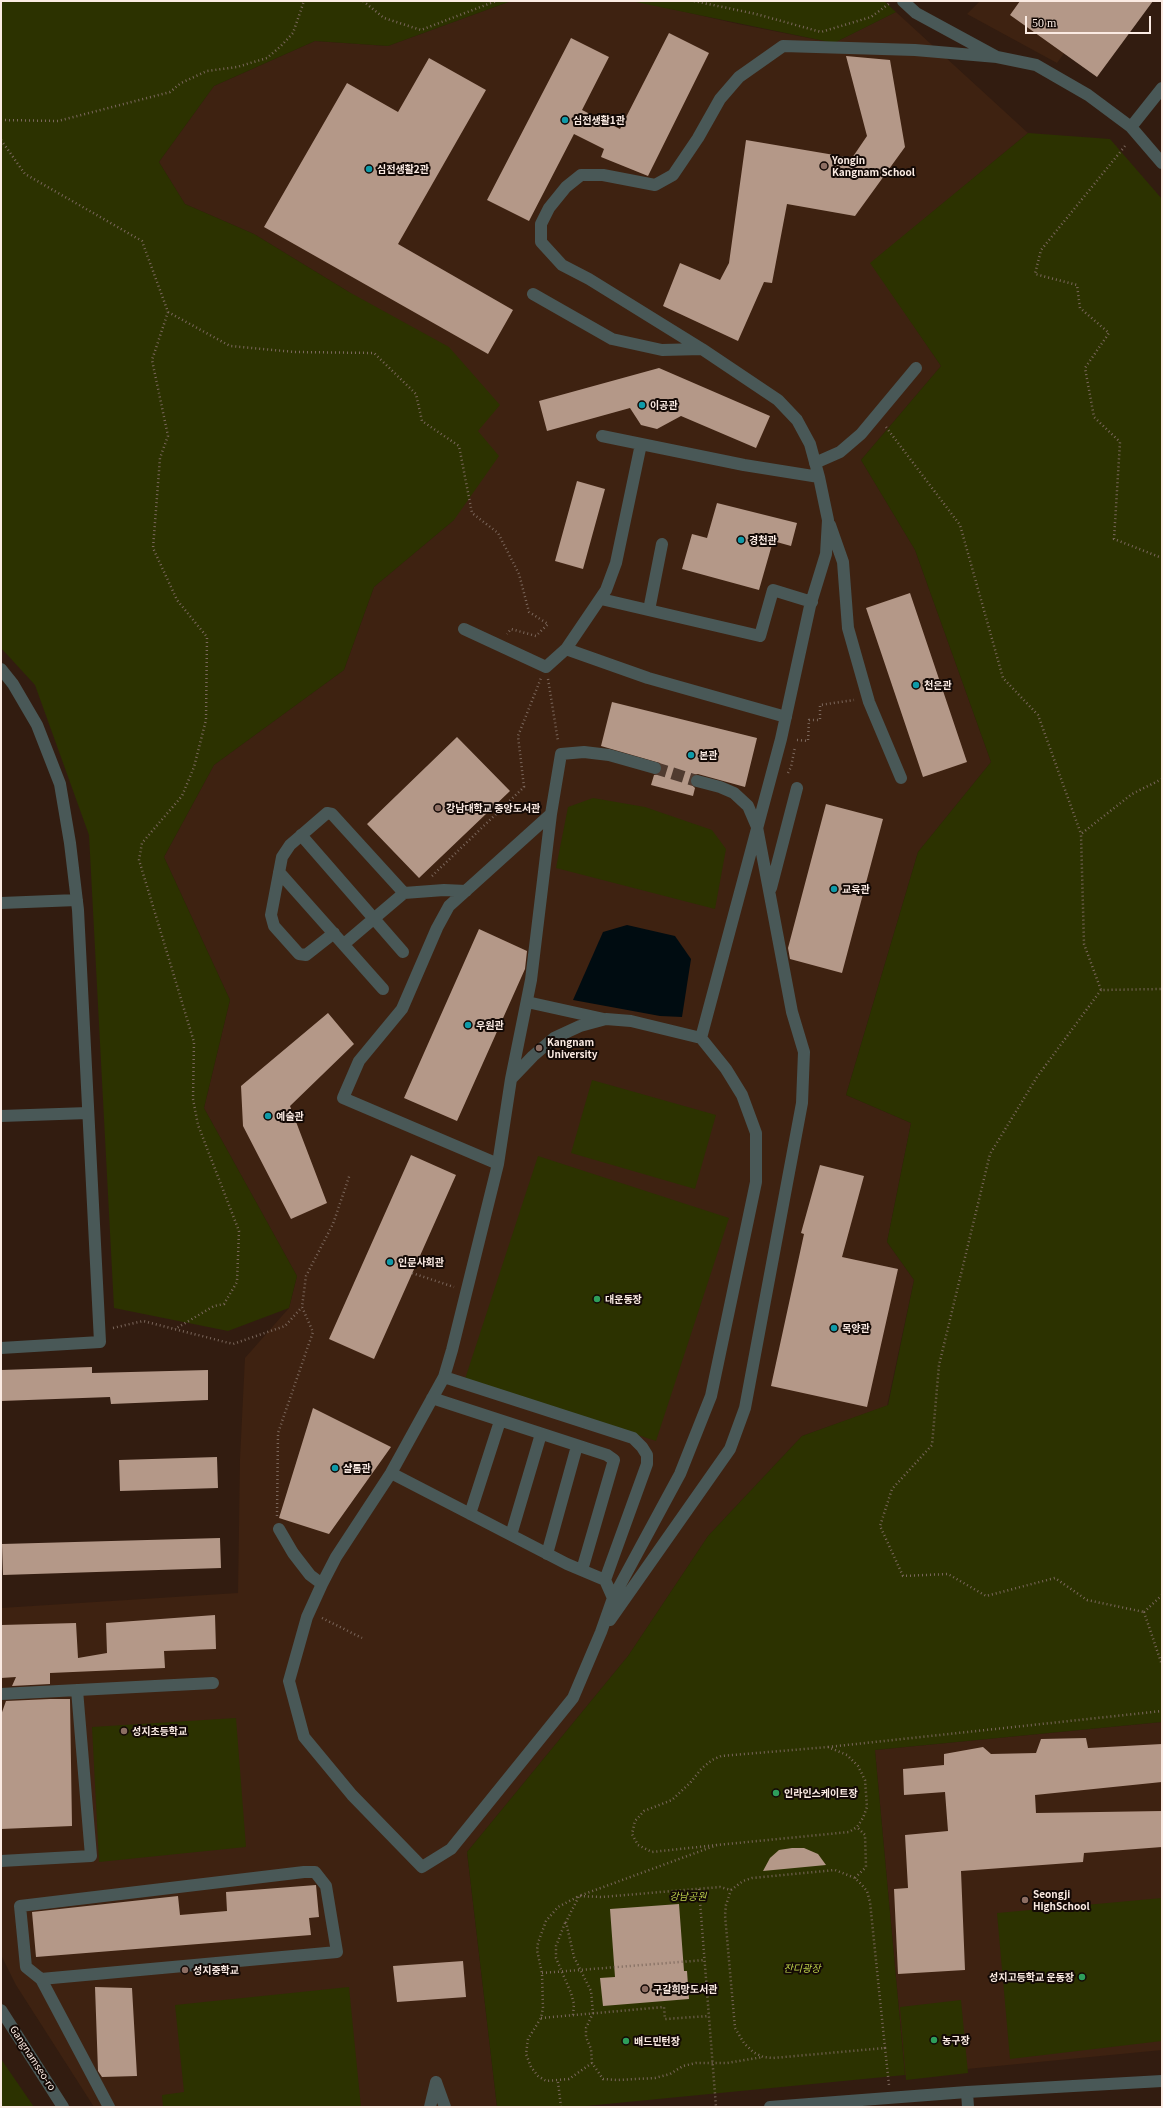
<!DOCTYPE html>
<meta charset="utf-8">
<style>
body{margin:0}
#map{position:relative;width:1163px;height:2108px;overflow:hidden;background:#321c10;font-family:Georgia,serif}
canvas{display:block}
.frame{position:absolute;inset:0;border:2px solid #fbebe3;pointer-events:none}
.scale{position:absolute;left:1025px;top:16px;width:126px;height:18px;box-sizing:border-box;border:2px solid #fbebe3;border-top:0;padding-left:5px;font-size:12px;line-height:14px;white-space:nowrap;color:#fbebe3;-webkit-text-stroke:3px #130905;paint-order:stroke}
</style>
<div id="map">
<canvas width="1163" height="2108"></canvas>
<div class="frame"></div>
<div class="scale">50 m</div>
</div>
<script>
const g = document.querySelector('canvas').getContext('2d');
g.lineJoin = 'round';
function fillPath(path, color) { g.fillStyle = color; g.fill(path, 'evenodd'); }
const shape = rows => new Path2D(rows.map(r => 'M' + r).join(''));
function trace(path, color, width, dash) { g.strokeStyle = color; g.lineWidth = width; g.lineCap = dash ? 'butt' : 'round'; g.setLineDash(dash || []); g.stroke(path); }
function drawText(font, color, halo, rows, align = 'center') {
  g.font = font + ' Georgia,"Noto Sans KR",serif'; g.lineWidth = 4; g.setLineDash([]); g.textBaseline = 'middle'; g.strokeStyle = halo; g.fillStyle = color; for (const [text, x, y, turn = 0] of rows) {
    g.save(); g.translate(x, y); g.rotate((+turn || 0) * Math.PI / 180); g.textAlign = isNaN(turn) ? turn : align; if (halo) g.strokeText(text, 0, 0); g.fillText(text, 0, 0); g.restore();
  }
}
fillPath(shape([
 [511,1,637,1,738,24,834,43,896,12,1028,133,871,263,941,366,861,460,915,550,991,762,918,852,846,1095,911,1123,887,1242,914,1280,887,1406,802,1436,708,1536,628,1656,467,1852,497,2107,94,2107,16,1985,1,1955,1,1608,238,1593,240,1459,245,1358,289,1308,297,1276,204,1108,230,1000,164,857,214,765,344,670,374,587,454,520,349,292,254,234,185,204,159,162,214,86,315,41,388,46],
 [980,1,1102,1,1057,63,967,14],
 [1162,1722,1162,2050,905,2075,875,1750]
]), '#3e2211');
fillPath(shape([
 [1,1,511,1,388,46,315,41,214,86,159,162,185,204,254,234,349,292,449,347,500,405,478,431,499,456,454,520,374,587,344,670,214,765,164,857,230,1000,204,1108,297,1276,289,1308,228,1331,114,1308,89,835,35,685,1,648],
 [631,1,884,1,896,12,834,43],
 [1028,133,1110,139,1162,199,1162,1722,875,1750,905,2075,576,2107,497,2107,467,1852,628,1656,708,1536,802,1436,888,1405,914,1280,887,1242,911,1123,846,1095,918,852,991,762,915,550,861,460,941,366,870,263],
 [593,798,645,807,712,830,726,849,715,909,556,868,568,807],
 [592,1080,716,1115,695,1189,571,1153],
 [538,1156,729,1218,656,1441,465,1379],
 [236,1718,246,1847,99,1862,92,1727],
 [1162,1898,1162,2041,1010,2059,997,1913],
 [349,1987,361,2107,163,2107,162,2095,184,2092,175,2005],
 [961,2000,968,2073,906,2080,900,2007],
 [1,2059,34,2107,1,2107]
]), '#2c3200');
fillPath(shape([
 [627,925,675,936,691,959,682,1017,660,1016,573,1000,603,932]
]), '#000c11');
fillPath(shape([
 [1020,1,1153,1,1097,77,1010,15],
 [669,33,709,53,648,176,601,157,604,149,574,134,529,221,487,200,571,38,609,57,582,110,620,129],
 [846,56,890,60,905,147,855,216,787,204,772,283,764,282,738,341,663,306,680,263,720,280,729,263,746,140,852,158,867,136],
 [429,58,486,90,398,244,513,310,488,354,264,227,347,83,398,112],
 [659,368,770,416,756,448,681,416,657,429,641,425,630,408,547,431,539,401],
 [577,481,605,489,583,569,555,561],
 [717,503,797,523,791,546,773,541,759,590,682,569,692,534,707,538],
 [910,593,967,762,923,777,866,608],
 [612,702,757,738,745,787,698,774,692,775,690,779,690,783,695,788,693,796,651,785,654,775,660,774,662,770,660,763,601,746],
 [457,737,510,791,419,878,367,824],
 [826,804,883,819,842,973,790,959,788,948],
 [479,929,527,951,525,969,457,1121,404,1098],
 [328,1013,354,1044,290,1106,327,1203,291,1219,243,1126,241,1086],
 [411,1155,456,1175,374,1359,329,1339],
 [820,1165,864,1176,842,1257,898,1269,867,1407,771,1386,804,1234,801,1233],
 [92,1367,92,1373,208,1370,208,1400,111,1404,110,1397,1,1401,1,1370],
 [313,1408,391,1447,329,1534,279,1518],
 [217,1457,218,1488,120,1491,119,1460],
 [220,1538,221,1568,3,1575,2,1544],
 [215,1615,216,1649,164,1651,165,1668,50,1673,50,1684,12,1686,16,1677,1,1678,1,1625,76,1623,78,1658,107,1653,106,1623],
 [50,1699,70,1699,72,1826,1,1829,1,1715,6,1701],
 [1086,1738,1088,1748,1162,1744,1162,1782,1035,1795,1036,1813,1162,1811,1162,1847,1084,1853,1083,1862,961,1871,965,1970,898,1974,894,1889,908,1888,905,1835,948,1831,945,1792,904,1795,903,1769,944,1765,944,1754,983,1747,991,1754,1036,1753,1041,1739],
 [792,1848,804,1848,818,1854,826,1865,763,1871,770,1858,779,1850],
 [316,1885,319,1917,309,1918,311,1935,36,1957,32,1912,178,1896,180,1915,227,1911,226,1892],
 [679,1904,684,1971,687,1971,689,1999,603,2006,600,1978,615,1977,610,1909],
 [463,1961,466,1997,397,2002,393,1966],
 [95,1987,132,1988,137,2076,102,2077,98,2071]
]), '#b49888');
trace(shape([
 [655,768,697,781]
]), '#503b30', 12, [12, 6]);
trace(shape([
 [363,1,384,18,421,30,496,1],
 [694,1,756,14,821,32,871,17,890,3],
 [1,120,58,121,170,92,181,83,207,71,237,67,267,58,281,46,293,33,304,1],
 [1,140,25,174,142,241,168,312,152,360,168,436,160,458,153,548,177,600,207,637,206,720,194,767,182,796,142,843,139,860,194,1042,193,1099,198,1125,239,1231,237,1282,224,1304,214,1306,175,1329],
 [1125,146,1041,250,1035,274,1077,285,1080,308,1109,333,1085,368,1094,417,1120,442,1114,539,1162,558],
 [168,312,230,346,295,352,374,353,416,394,422,421,459,446,472,513,498,533,519,574,529,612,548,624,536,636,511,629,507,634],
 [886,427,960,525,1003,678,1038,715,1081,834],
 [548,679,558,741],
 [797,740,808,741,809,720,820,720,820,705,854,700],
 [788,773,791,767,795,747],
 [1162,779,1132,794,1081,834,1084,944,1101,990,1162,989],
 [432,876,524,787,518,736,541,678],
 [1101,990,1037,1077,990,1154,939,1365,932,1445,892,1489,880,1526,903,1576,948,1574,986,1596,1055,1578,1087,1600,1144,1612],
 [412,1273,454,1287],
 [113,1328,143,1321,233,1344,285,1326,302,1307],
 [277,1516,278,1433,313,1332,302,1307,306,1276,333,1224,350,1174],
 [1144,1612,1162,1665],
 [1144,1612,1162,1595],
 [322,1618,362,1638],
 [828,1747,1162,1711],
 [717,1845,652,1852,638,1845,632,1834,635,1821,644,1811,672,1800,690,1783,702,1768,712,1760,721,1756,828,1747,847,1755,858,1766,865,1780,867,1807,863,1818,857,1827,849,1832,717,1845,579,1896,566,1922,574,1957,591,1991,593,2013,586,2028,586,2037,591,2049,592,2063,603,2079,617,2080,655,2078,670,2074,683,2066,696,2063,727,2063,763,2057],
 [855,1878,866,1867,865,1835,857,1827],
 [699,1889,716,2107],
 [565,1923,556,1946,556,1958,571,1993,574,2004,573,2015],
 [542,1973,705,1960],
 [541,2018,664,2007,665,2019,709,2016],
 [885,2048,889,2085],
 [592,2063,569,2079,546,2081,538,2076,531,2067,526,2054,528,2039,541,2018,543,2008,542,1973,537,1950,538,1943,546,1921,558,1907,579,1896,602,1897,720,1887,731,1890,743,1881,752,1878,835,1870,855,1878,861,1884,867,1891,870,1902,885,2048,773,2058,763,2057,753,2052,744,2043,735,2028,725,1915,726,1905,731,1890],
 [558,2082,561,2107]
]), '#7b675c', 2.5, [1, 3]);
trace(shape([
 [903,1,916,13,997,57,1036,65,1088,95,1131,127,1162,163],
 [1131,127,1162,88],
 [533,294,612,339,662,350,702,349],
 [602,436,744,465,819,477,828,520,826,554,810,606,781,739,701,1038],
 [815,463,840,452,861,434,916,368],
 [819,477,810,444,797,420,778,400,702,349,589,279,562,265,541,242,541,224,549,208,566,187,581,175,603,175,655,185,673,175,698,138,720,99,739,77,783,46,915,50,997,57],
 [830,525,843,562,848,628,869,702,901,778],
 [601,599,760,636,773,590,812,602],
 [649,610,662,544],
 [464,629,546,667,566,649,606,590,616,563,641,444],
 [566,649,648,678,786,717],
 [1,669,13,684,37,725,60,784,70,843,78,910,100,1342,1,1348],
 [301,835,403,952],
 [279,872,383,989],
 [771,888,797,788],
 [1,903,77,900],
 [334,933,306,955,299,954,274,926,271,915,282,857,290,845,327,813,332,814,404,893,444,890,466,891],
 [344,944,404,893],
 [527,1002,604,1019],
 [511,1079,533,1056,554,1038,580,1026,606,1019,631,1021,701,1038,726,1069,742,1095,756,1133,756,1182,711,1396,680,1474,613,1598,601,1632,573,1698,451,1849,422,1867,352,1795,304,1737,289,1681,307,1617,322,1584,336,1557,391,1473,444,1377,452,1350,498,1164,511,1079,531,980,551,814],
 [1,1116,88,1113],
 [498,1164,343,1098,359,1061,402,1009,437,928,449,906,551,814,561,754,584,752,609,755,655,768],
 [444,1377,633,1438,642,1447,647,1455,647,1464,605,1580],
 [432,1398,607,1455,614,1460,582,1570],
 [391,1473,567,1564,605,1580,613,1598],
 [470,1514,500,1421],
 [279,1529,293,1553,310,1575,322,1584],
 [511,1535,541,1434],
 [547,1554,577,1446],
 [610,1620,730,1449,745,1408,802,1103,804,1052,792,1012,757,827,748,806,734,793,720,787,697,781],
 [1,1694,213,1683],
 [1,1861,91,1856,77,1690],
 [41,1979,337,1952,326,1886,315,1872,304,1872,20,1906,26,1967,41,1979,109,2107],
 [1,2010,63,2107],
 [436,2082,445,2107],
 [967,2092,968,2107],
 [430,2107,436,2082],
 [770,2107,967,2092,1162,2081]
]), '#495857', 12);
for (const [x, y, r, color] of [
 [565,120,4,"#0f9aa8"],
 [824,166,4,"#8d6e63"],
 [369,169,4,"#0f9aa8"],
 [642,405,4,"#0f9aa8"],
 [741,540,4,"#0f9aa8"],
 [916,685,4,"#0f9aa8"],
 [691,755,4,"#0f9aa8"],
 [438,808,4,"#8d6e63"],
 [834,889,4,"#0f9aa8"],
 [468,1025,4,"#0f9aa8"],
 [539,1048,4,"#8d6e63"],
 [268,1116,4,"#0f9aa8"],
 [390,1262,4,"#0f9aa8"],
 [597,1299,4,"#2e9e5b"],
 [834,1328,4,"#0f9aa8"],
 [335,1468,4,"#0f9aa8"],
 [124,1731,4,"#8d6e63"],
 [776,1793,4,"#2e9e5b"],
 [1025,1900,4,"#8d6e63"],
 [185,1970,4,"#8d6e63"],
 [1082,1977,4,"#2e9e5b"],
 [645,1989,4,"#8d6e63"],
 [934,2040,4,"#2e9e5b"],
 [626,2041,4,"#2e9e5b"]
]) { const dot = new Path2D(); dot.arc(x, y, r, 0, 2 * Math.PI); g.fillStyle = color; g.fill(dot); trace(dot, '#130905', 1.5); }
drawText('bold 10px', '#fbebe3', '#130905', [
 ["심전생활1관",573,120],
 ["Yongin",832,160],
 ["Kangnam School",832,172],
 ["심전생활2관",377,169],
 ["이공관",650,405],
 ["경천관",749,540],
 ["천은관",924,685],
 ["본관",699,755],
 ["강남대학교 중앙도서관",446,808],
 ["교육관",842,889],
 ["우원관",476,1025],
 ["Kangnam",547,1042],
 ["University",547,1054],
 ["예술관",276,1116],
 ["인문사회관",398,1262],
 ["대운동장",605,1299],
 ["목양관",842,1328],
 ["샬롬관",343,1468],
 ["성지초등학교",132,1731],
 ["인라인스케이트장",784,1793],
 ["Seongji",1033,1894],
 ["HighSchool",1033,1906],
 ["성지중학교",193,1970],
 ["성지고등학교 운동장",1074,1977,"right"],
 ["구갈희망도서관",653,1989],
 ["농구장",942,2040],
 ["배드민턴장",634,2041]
], 'left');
drawText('italic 10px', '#bed24b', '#130905', [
 ["강남공원",688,1896],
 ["잔디광장",802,1968]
]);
drawText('10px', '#fbebe3', '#130905', [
 ["Gangnamseo-ro",33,2058,57]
]);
</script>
